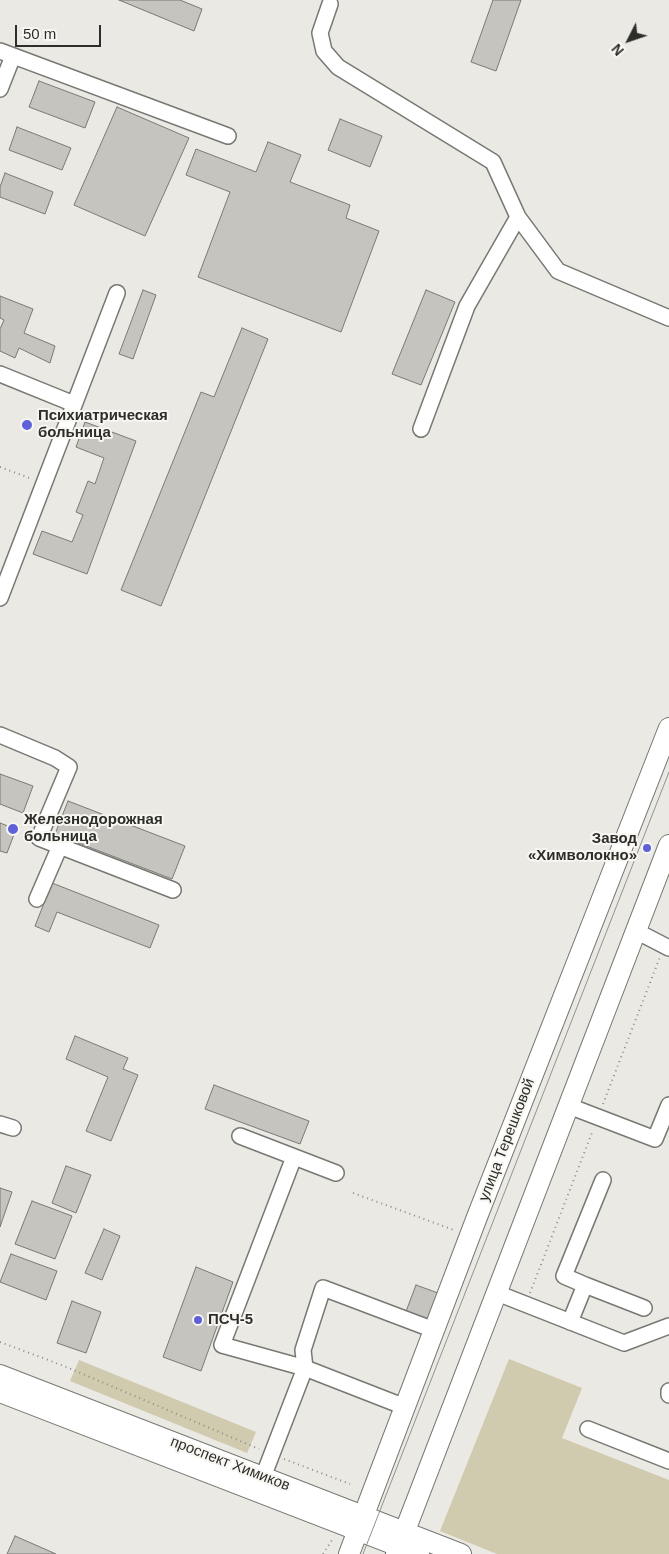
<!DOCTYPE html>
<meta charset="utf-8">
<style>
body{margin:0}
#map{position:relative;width:669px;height:1554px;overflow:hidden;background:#eae9e4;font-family:Helvetica,sans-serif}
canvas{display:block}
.north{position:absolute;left:604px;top:15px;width:50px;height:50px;-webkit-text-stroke:4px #f7f6f1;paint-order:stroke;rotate:229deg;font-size:14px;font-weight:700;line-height:20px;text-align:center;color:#2d2d2b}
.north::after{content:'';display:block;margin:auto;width:18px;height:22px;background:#2d2d2b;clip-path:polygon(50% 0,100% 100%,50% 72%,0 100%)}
.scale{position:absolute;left:15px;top:25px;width:86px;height:22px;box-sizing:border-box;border:2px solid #2d2d2b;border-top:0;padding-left:6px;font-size:15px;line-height:18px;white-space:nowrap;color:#2d2d2b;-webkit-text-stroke:4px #f7f6f1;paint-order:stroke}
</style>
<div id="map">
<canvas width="669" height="1554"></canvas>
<div class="north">N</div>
<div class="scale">50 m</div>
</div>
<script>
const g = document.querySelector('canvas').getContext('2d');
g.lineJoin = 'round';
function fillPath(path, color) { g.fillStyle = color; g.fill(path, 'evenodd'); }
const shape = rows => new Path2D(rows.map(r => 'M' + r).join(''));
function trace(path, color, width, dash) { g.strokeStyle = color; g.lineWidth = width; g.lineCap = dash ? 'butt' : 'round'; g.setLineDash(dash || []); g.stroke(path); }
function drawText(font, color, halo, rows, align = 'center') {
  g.font = font + ' Helvetica,sans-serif'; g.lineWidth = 4; g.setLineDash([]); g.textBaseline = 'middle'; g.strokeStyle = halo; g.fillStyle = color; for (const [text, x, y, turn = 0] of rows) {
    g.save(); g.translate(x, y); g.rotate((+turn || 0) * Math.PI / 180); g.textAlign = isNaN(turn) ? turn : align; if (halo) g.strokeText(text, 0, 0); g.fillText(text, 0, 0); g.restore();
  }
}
fillPath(shape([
 [509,1359,582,1388,562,1438,669,1480,669,1554,497,1554,440,1531],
 [79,1360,256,1432,247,1453,70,1381]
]), '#d0caae');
const building = shape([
 [119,0,180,0,202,9,194,31,119,0],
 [493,0,521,0,496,71,471,62,493,0],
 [39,81,95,102,85,128,29,107,39,81],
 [117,107,189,138,145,236,74,205,117,107],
 [340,119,382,136,370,167,328,150,340,119],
 [17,127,71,148,62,170,9,150,17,127],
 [268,142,301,155,290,182,350,205,346,218,379,231,341,332,198,277,230,192,186,175,196,149,256,172,268,142],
 [5,173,53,192,45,214,0,197,0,187,5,173],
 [143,290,156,295,133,359,119,354,143,290],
 [426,290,455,302,421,385,392,374,426,290],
 [0,296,33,309,24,333,55,346,50,363,19,348,15,358,0,351,0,329,4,320,0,318,0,296],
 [242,328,268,339,161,606,121,590,201,392,214,397,242,328],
 [85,422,136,441,87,574,33,554,42,531,72,542,83,515,76,512,88,481,95,484,104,458,76,447,85,422],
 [0,774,33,786,23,813,0,804,0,774],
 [68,801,185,846,172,879,55,834,68,801],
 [0,823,16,829,7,853,0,851,0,823],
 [52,883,159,925,150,948,57,912,49,932,35,926,52,883],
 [75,1036,128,1058,123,1069,138,1075,111,1141,86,1131,108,1077,66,1059,75,1036],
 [214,1085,309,1121,300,1144,205,1109,214,1085],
 [66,1166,91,1175,76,1213,52,1203,66,1166],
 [0,1188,12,1192,0,1227,0,1188],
 [32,1201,72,1216,55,1259,15,1244,32,1201],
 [104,1229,120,1236,102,1280,85,1273,104,1229],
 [11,1254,57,1271,46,1300,0,1282,11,1254],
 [196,1267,233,1282,201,1371,163,1357,196,1267],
 [416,1285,438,1293,427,1322,405,1314,416,1285],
 [72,1301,101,1312,86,1353,57,1343,72,1301],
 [15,1536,56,1554,7,1554,15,1536]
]);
fillPath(building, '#c5c4bf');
trace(building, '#7a7975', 1);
const minor = shape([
 [330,4,320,33,324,51,338,67,493,162,518,217,558,271,669,318],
 [0,51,228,136],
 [0,89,13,56],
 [0,374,74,404],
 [421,429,467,306,518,217],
 [0,598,117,293],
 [0,735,55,758,69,767,39,838,173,890],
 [37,899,60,846],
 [636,931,669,948],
 [569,1106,655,1139,669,1105],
 [0,1124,13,1128],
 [240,1136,336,1173],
 [294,1157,222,1345,305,1368,303,1350,323,1288,434,1330],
 [585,1285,644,1308],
 [497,1293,624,1343,669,1326],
 [570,1322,585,1285,564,1276,603,1180],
 [669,1391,669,1395],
 [588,1429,669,1461],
 [263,1477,305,1368,405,1407]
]);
const major = shape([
 [0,1375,461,1554],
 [0,1392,419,1554],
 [349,1554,477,1217,669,728],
 [396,1554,669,845]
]);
trace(minor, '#787873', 18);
trace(major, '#787873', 22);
trace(shape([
 [0,467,32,479],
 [603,1104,660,957],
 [353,1193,454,1230],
 [530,1293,593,1130],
 [0,1342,64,1366,259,1449],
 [284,1459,350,1484],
 [323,1554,332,1540]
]), '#8d8c89', 2, [1, 4]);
trace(minor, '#fff', 15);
trace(major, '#fff', 20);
trace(shape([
 [363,1554,669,772]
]), '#93928f', 1);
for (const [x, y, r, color] of [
 [27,425,6,"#5e62da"],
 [13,829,6,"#5e62da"],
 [647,848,5,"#5e62da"],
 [198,1320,5,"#5e62da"]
]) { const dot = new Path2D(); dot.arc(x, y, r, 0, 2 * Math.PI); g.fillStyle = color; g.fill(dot); trace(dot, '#f7f6f1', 2); }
drawText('bold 15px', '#2d2d2b', '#f7f6f1', [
 ["Психиатрическая",38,416],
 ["больница",38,433],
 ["Железнодорожная",24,820],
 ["больница",24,837],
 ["Завод",637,839,"right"],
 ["«Химволокно»",637,856,"right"],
 ["ПСЧ-5",208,1320]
], 'left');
drawText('15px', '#2d2d2b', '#f7f6f1', [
 ["улица Терешковой",507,1140,-69],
 ["проспект Химиков",230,1464,21]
]);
</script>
